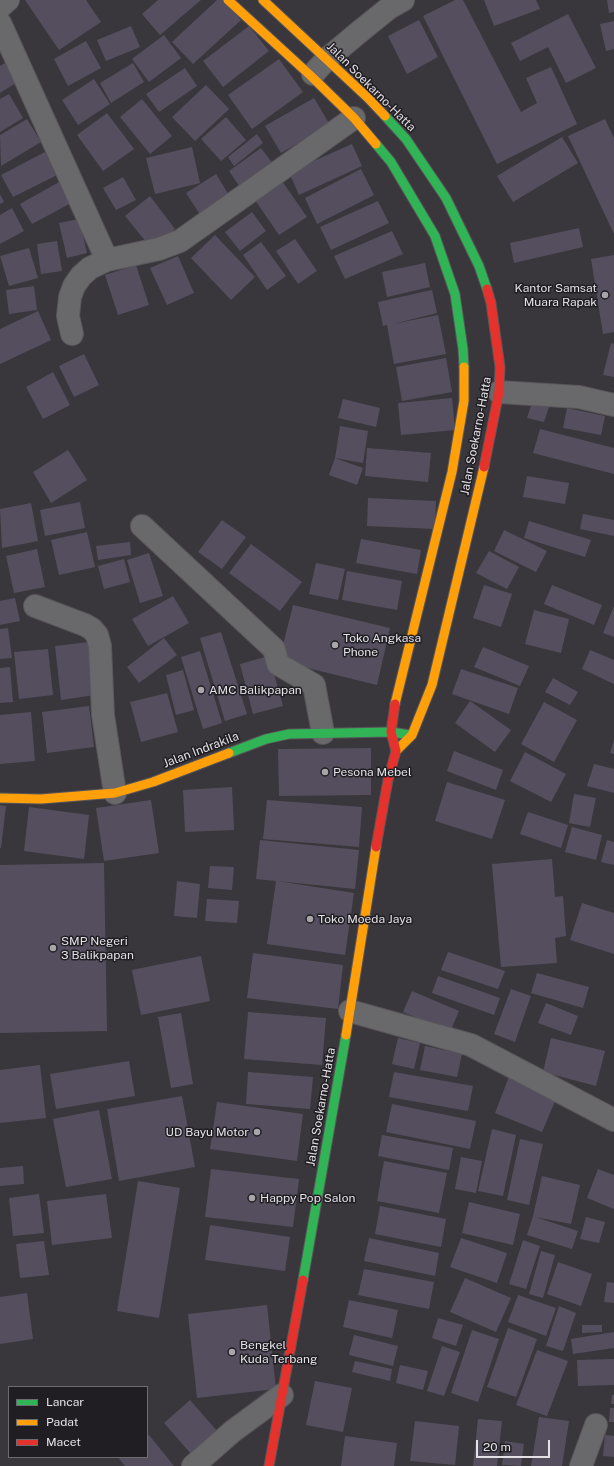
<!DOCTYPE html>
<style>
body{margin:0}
#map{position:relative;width:614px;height:1466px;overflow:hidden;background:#39373c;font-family:"Public Sans",sans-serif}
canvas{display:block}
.legend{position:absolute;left:8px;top:1386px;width:140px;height:72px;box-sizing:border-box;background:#201e22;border:1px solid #6e6c70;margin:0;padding:5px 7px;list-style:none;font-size:12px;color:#e3e1e6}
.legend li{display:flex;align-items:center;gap:8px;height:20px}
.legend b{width:20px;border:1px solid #6e6c70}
.scale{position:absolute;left:476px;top:1440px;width:74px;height:18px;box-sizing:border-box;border:2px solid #e3e1e6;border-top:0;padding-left:5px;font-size:12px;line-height:14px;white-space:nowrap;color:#e3e1e6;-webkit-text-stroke:3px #201e22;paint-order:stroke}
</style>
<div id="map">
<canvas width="614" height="1466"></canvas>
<ul class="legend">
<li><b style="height:5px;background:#30b455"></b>Lancar</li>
<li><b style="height:5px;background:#ff9f0a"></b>Padat</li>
<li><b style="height:5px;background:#e5322d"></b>Macet</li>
</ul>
<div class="scale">20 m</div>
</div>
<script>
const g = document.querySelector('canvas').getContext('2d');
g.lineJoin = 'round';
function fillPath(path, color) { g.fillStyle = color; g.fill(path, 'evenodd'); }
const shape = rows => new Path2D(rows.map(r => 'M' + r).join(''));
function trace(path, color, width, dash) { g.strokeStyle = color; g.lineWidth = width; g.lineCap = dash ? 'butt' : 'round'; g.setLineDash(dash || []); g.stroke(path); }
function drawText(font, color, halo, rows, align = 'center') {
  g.font = font + ' "Public Sans",sans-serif'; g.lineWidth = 3; g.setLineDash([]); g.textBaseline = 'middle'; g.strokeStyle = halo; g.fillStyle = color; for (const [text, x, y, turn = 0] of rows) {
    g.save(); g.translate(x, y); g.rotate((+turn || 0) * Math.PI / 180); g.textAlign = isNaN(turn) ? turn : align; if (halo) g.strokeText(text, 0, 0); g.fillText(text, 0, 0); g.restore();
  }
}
fillPath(shape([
 [25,0,86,0,101,22,59,50],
 [158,0,201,0,160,35,142,14],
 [217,0,223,0,241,20,193,64,172,42],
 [455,0,463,0,521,112,537,103,526,78,551,67,577,124,497,164,423,16],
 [484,0,536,0,540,9,494,26],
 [607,0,614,0,614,12,609,13],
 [568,14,596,68,566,83,548,47,520,61,511,43],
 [419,20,438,57,407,74,388,36],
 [614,21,614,49,606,51,600,24],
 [131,26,140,47,106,61,97,40],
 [249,26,269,51,223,87,203,61],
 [164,35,181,58,149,82,132,59],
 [86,41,101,68,68,86,54,59],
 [279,59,303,92,252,129,228,95],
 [7,62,19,81,0,93,0,66],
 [133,63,144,82,111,103,100,83],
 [185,68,197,86,159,112,146,94],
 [94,79,110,104,78,125,62,100],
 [206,85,229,109,195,141,172,117],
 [9,94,23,118,0,132,0,99],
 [314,98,330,125,281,153,265,126],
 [142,99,172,136,150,154,120,117],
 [107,113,134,149,103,171,77,135],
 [226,117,246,140,221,161,201,139],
 [27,119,41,142,1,166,0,135],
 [605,119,614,138,614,234,568,136],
 [257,134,263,143,234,166,228,157],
 [562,137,578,163,513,202,497,176],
 [352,144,362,166,299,195,289,172],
 [192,147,200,183,155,194,146,158],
 [261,148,277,169,244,193,229,171],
 [45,152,57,175,13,197,1,175],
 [361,169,374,195,317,224,305,198],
 [216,174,232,200,203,219,186,193],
 [123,177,136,200,116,210,103,188],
 [61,181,73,202,32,224,20,204],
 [282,181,307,217,279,235,255,200],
 [0,194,4,202,0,204],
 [150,196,175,229,151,248,125,216],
 [378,201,389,223,331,250,320,227],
 [12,208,24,231,0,244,0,215],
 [252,212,266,231,240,251,225,232],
 [79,219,87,253,67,258,59,223],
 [579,228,583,247,514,263,510,243],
 [392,231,403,254,345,279,334,256],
 [215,235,255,277,231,300,191,258],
 [295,239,317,271,298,284,276,251],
 [57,241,62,271,41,274,37,244],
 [261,242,286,276,267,290,243,255],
 [29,248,38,278,9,286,0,256],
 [614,255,614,332,603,334,591,259],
 [178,256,194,293,167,305,150,268],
 [425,263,430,287,387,297,382,272],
 [136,265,149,305,118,315,105,275],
 [34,286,37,310,9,314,6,290],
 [432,290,437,313,393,324,438,315,446,354,394,364,387,325,383,326,378,302],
 [38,311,51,340,0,364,0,329],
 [611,343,614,344,614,377,603,375],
 [84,354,99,385,74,397,59,366],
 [446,358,452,392,402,401,396,367],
 [53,372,70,405,43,419,26,387],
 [452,398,455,430,401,435,398,403],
 [343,399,380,408,376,427,338,418],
 [532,402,549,407,544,422,527,418],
 [567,408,605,416,601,435,563,428],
 [340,426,368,431,363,463,335,458],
 [540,429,614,448,614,474,533,453],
 [367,448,431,453,428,482,365,476],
 [68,450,87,480,51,503,33,472],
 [335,458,363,468,357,485,329,475],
 [527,476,569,483,565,504,523,497],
 [368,498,436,501,435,529,367,526],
 [80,502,85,528,45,536,40,510],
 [31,503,38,541,2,548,0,509],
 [583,514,614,520,614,536,580,529],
 [222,520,246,537,222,569,198,552],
 [529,521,591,540,585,557,524,538],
 [504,530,547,551,536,572,494,551],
 [87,532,95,567,59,575,51,540],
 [361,539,421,550,417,574,356,563],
 [130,542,131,555,98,560,96,546],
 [251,544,302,582,280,611,229,573],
 [37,549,45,587,14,593,6,556],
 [489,551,519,567,507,589,476,573],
 [149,553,163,596,140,603,127,560],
 [124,559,130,582,104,589,98,566],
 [316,563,345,569,338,600,309,594],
 [347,571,402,581,397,610,342,600],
 [484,585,512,594,501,627,473,618],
 [552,585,602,605,594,625,544,604],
 [173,596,189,623,148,646,132,619],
 [15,598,20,621,0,625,0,601],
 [293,605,390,628,377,685,279,661],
 [614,606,614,637,603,633],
 [534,610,569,619,561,653,525,644],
 [8,628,12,658,0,659,0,629],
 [221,632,247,714,225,721,200,638],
 [164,638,177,655,139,683,127,667],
 [89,642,95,695,61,700,55,646],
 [483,647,529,666,520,686,474,667],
 [48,649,53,695,19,699,14,652],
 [590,650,614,660,614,684,582,669],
 [200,651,222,723,203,729,181,657],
 [269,656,283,706,253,714,240,664],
 [10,667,13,702,0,703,0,668],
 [461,669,518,688,509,714,452,694],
 [183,670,194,710,176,715,166,675],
 [553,678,578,692,570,705,545,692],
 [167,693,178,732,141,742,130,702],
 [470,701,511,730,495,752,455,723],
 [544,702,577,720,554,762,521,744],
 [89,706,94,747,47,753,42,712],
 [31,712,35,761,0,764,0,715],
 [614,740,614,754,610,753],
 [371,748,371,795,279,796,278,749],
 [454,751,503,770,496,790,447,771],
 [525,752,566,774,551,802,510,781],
 [594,764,614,769,614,793,587,786],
 [447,782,505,800,492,839,435,821],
 [232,787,234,830,185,832,183,790],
 [574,794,596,798,590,827,569,823],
 [151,800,159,853,104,861,96,808],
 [267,800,362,807,359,847,263,839],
 [0,805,6,806,1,848,0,848],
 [29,807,89,815,84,859,24,851],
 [528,812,568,825,561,848,520,834],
 [572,827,602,835,596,860,565,852],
 [260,840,359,850,355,889,277,881,354,893,345,955,267,944,276,881,256,879],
 [607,840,614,842,614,865,601,862],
 [552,859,555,897,563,896,566,936,555,938,557,963,501,967,492,864],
 [104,863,107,1031,0,1033,0,865],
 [210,866,234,867,232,890,208,888],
 [177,881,200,884,197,918,174,916],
 [207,899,239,901,237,923,205,921],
 [582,903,614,913,614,954,570,940],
 [448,952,505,971,498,989,441,970],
 [253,953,343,965,338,1009,247,998],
 [201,956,210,1001,141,1015,132,970],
 [537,973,589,987,583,1008,531,993],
 [438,976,500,998,494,1015,432,993],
 [511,989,531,996,515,1042,494,1034],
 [412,991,459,1011,450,1032,403,1012],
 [546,1003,578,1016,571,1035,538,1023],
 [248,1012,326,1018,322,1065,244,1059],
 [181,1013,193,1084,171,1088,158,1017],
 [398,1038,420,1043,414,1069,392,1064],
 [551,1038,605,1051,596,1086,543,1072],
 [425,1046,462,1054,457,1077,420,1070],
 [129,1061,135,1096,56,1109,50,1074],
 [40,1065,46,1118,0,1123,0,1070],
 [248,1072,313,1077,310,1109,246,1104],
 [394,1072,473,1086,468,1111,389,1097],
 [510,1074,558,1094,542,1132,495,1113],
 [182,1096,195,1167,119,1181,107,1109],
 [217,1102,303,1114,297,1161,210,1149],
 [392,1104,476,1121,470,1149,386,1132],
 [99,1110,112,1179,66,1187,53,1119],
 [492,1129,516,1135,503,1196,478,1191],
 [382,1135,453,1148,449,1170,378,1156],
 [520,1139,543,1144,529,1205,507,1200],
 [461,1157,482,1161,476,1193,455,1189],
 [384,1161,447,1173,439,1213,377,1201],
 [23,1166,24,1184,0,1186,0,1168],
 [211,1169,299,1179,293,1227,205,1217],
 [598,1169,614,1175,614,1209,587,1198],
 [542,1176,580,1185,571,1224,535,1217,578,1231,572,1249,527,1235,533,1216],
 [138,1181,180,1188,159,1318,117,1311],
 [39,1194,44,1233,13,1236,9,1198],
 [106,1194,112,1238,52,1245,47,1201],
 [469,1202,520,1214,513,1245,462,1233],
 [380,1206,446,1219,441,1247,375,1234],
 [586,1217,605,1222,599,1243,580,1239],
 [210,1225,290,1237,285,1271,205,1260],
 [369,1238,439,1253,435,1276,364,1261],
 [461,1238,507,1253,497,1283,450,1267],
 [523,1240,540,1246,526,1289,509,1284],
 [44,1241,49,1275,20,1278,16,1244],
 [541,1251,555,1255,543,1298,529,1294],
 [558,1262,592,1274,581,1306,547,1294],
 [364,1269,434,1282,429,1309,358,1295],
 [465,1278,511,1298,496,1332,450,1312],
 [607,1282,614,1283,614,1303,604,1302],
 [27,1293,33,1339,0,1344,0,1297],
 [518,1295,556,1308,546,1336,508,1322],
 [349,1300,398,1310,392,1338,343,1327],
 [267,1305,276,1389,197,1398,188,1314],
 [559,1306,576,1313,563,1351,546,1346],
 [438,1318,463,1325,456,1346,432,1338],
 [582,1325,602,1325,602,1332,582,1333],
 [508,1328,537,1339,516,1397,487,1387],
 [472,1330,499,1339,478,1402,451,1393],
 [614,1332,614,1348,573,1354,571,1339],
 [354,1335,398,1346,393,1366,349,1355],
 [442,1346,460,1352,444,1396,427,1391],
 [537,1350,568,1361,547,1416,516,1405],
 [614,1359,614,1385,578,1386,577,1360],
 [355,1361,392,1369,390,1381,352,1372],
 [400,1365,428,1371,423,1390,396,1383],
 [315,1381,352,1388,343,1432,306,1425],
 [612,1395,614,1395,614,1404,611,1404],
 [190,1400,218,1432,192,1455,164,1423],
 [610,1408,614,1408,614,1422,609,1422],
 [539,1417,569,1421,562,1466,531,1466],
 [478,1419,502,1421,497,1466,473,1466],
 [415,1421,459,1426,455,1465,410,1461],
 [149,1435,174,1466,125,1466,119,1459,121,1457,147,1457,147,1436],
 [605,1435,614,1436,614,1457,603,1456],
 [345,1436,397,1443,394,1466,341,1466],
 [505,1441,524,1444,521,1466,502,1465]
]), '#554e5f');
const street = shape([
 [0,7,8,0],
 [0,23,107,260],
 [313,74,327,59,358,33,389,8,403,0],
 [72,334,68,316,70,297,74,286,81,276,90,268,107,260,159,249,180,241,354,118],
 [499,392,579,397,614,405],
 [142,526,274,649,278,664,314,685,323,733],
 [35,606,85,625,92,629,97,635,100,646,103,715,115,793],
 [350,1011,471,1045,614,1120],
 [193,1466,233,1431,282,1395],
 [581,1466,596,1425]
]);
const fast = shape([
 [385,116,406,139,446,198,479,266,487,289],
 [376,144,391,162,435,236,455,294,463,349,464,367],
 [229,753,266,739,289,734,391,732,410,735],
 [303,1280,346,1035]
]);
const slow = shape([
 [228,0,311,76,354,118,376,144],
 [263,0,368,98,385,116],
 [395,704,452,472,464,401,464,367],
 [396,751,412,735,432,685,484,467],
 [0,798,41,799,115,793,153,782,229,753],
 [346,1035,376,847]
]);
const jam = shape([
 [484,467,499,392,500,367,491,303,487,289],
 [376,847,388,780,396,751,391,732,395,704],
 [269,1466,303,1280]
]);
trace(street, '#58565a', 24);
trace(fast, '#58565a', 11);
trace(slow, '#58565a', 11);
trace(jam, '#58565a', 11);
trace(street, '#69686b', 22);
trace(fast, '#30b455', 9);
trace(slow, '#ff9f0a', 9);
trace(jam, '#e5322d', 9);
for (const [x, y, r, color] of [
 [605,295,4,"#a8a6aa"],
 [335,645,4,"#a8a6aa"],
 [201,690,4,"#a8a6aa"],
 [325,772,4,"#a8a6aa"],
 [310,919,4,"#a8a6aa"],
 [53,948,4,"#a8a6aa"],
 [257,1132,4,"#a8a6aa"],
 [252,1198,4,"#a8a6aa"],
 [232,1352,4,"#a8a6aa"]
]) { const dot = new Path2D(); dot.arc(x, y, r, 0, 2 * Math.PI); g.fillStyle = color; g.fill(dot); trace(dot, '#201e22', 1.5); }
drawText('12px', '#e3e1e6', '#201e22', [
 ["Jalan Soekarno-Hatta",371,87,45],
 ["Jalan Soekarno-Hatta",476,436,-79],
 ["Jalan Indrakila",201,750,-21],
 ["Jalan Soekarno-Hatta",321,1107,-80]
]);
drawText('12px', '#e3e1e6', '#201e22', [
 ["Kantor Samsat",597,288,"right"],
 ["Muara Rapak",597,302,"right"],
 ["Toko Angkasa",343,638],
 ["Phone",343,652],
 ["AMC Balikpapan",209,690],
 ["Pesona Mebel",333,772],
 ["Toko Moeda Jaya",318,919],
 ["SMP Negeri",61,941],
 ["3 Balikpapan",61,955],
 ["UD Bayu Motor",249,1132,"right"],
 ["Happy Pop Salon",260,1198],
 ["Bengkel",240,1345],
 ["Kuda Terbang",240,1359]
], 'left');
</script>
